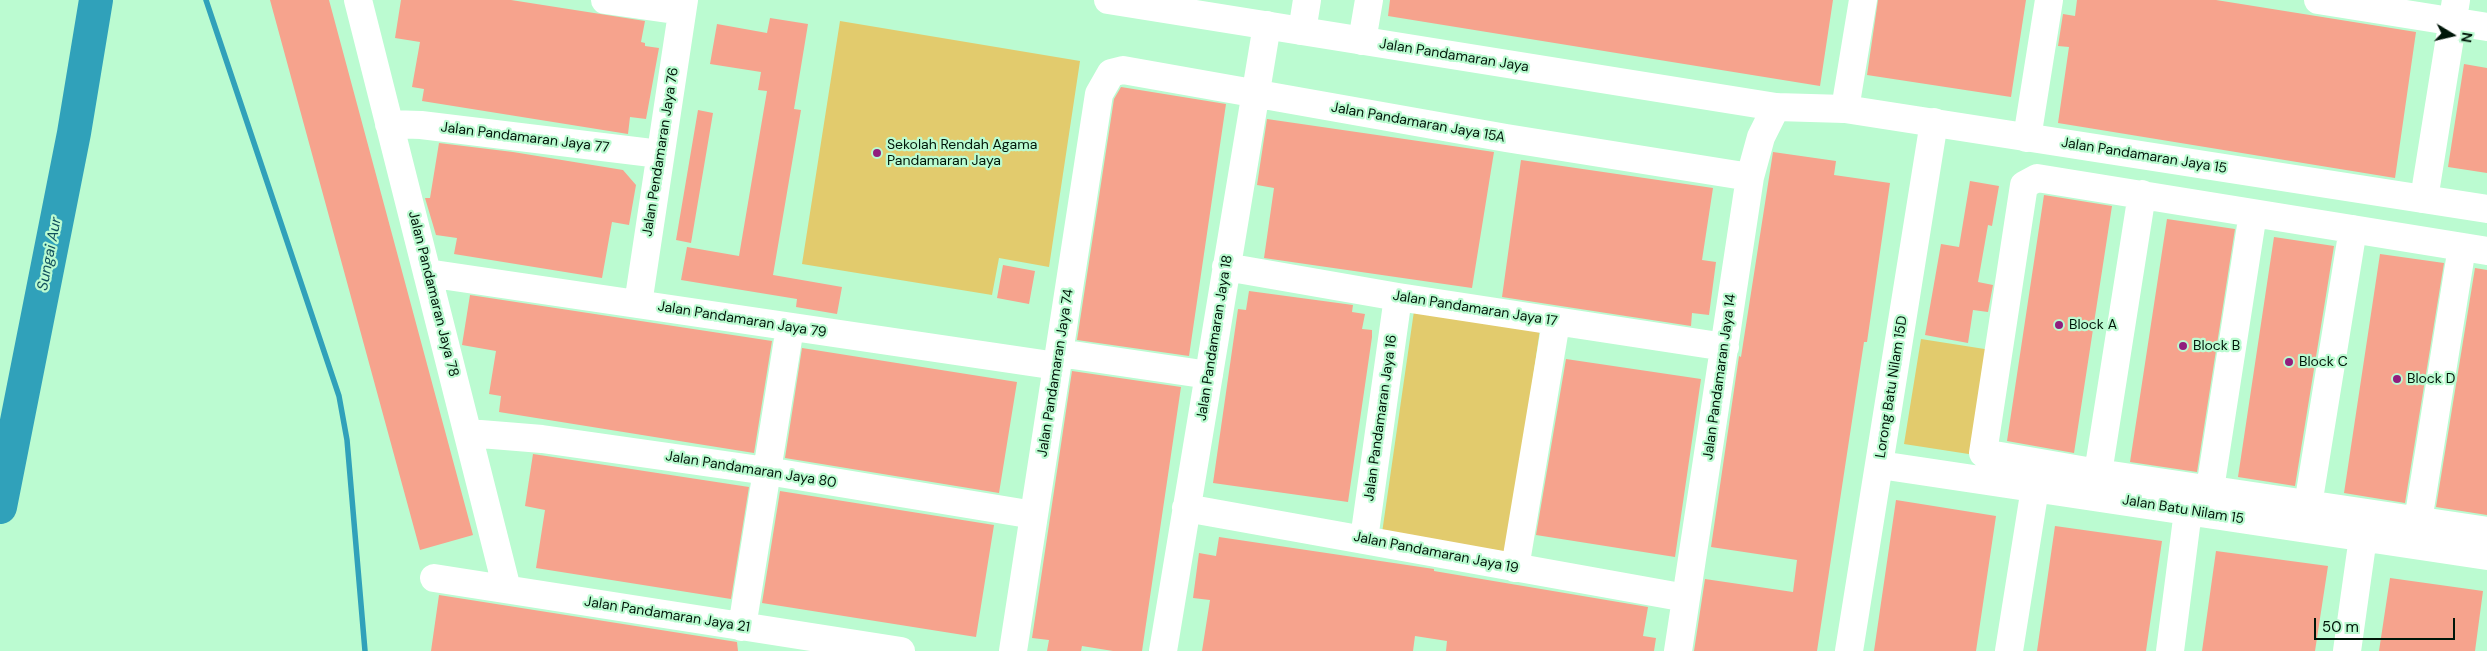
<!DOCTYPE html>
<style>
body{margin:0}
#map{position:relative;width:2487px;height:651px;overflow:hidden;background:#bbfbd1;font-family:"DM Sans",sans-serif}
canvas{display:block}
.north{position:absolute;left:2427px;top:10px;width:50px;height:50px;-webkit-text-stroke:4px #bbfbd1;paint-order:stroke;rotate:99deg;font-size:14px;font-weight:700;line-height:20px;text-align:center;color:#001609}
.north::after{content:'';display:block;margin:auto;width:18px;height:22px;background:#001609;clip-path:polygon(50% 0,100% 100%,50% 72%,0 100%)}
.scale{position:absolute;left:2314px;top:618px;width:141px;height:22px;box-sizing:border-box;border:2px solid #001609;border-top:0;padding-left:6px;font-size:15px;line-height:18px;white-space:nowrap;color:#001609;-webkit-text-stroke:4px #bbfbd1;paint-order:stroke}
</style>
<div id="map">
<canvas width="2487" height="651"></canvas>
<div class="north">N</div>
<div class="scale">50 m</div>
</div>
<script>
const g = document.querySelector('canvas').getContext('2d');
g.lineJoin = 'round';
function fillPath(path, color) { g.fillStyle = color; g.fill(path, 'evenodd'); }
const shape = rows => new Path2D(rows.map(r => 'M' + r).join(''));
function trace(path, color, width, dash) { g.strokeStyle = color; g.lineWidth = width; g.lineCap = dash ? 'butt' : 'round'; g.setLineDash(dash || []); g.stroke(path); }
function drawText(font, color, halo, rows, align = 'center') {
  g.font = font + ' "DM Sans",sans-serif'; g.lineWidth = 4.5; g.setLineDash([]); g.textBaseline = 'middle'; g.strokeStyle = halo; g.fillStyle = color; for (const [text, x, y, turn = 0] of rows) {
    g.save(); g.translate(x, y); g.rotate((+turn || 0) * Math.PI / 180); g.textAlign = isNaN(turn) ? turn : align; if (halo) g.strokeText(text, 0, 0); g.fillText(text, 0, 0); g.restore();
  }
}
fillPath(shape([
 [840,21,1080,61,1049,267,999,258,992,295,802,264],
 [1414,311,1540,329,1508,552,1382,533],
 [1921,339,1991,350,1975,455,1904,444]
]), '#e2cb6d');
trace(shape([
 [206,0,339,396,347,440,365,651]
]), '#30a1ba', 5.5);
trace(shape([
 [0,507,74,133,96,0]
]), '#30a1ba', 34);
fillPath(shape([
 [270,0,329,0,473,535,420,550],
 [401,0,511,0,645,21,641,42,645,43,645,46,659,48,646,119,630,117,628,134,422,101,424,89,412,87,420,42,395,38],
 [1390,0,1833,0,1820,86,1388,16],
 [1878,0,2026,0,2011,97,1867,75],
 [2077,0,2216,0,2416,32,2395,178,2058,123,2069,47,2058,46,2063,14,2075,16],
 [770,18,808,24,794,109,801,110,773,275,842,287,837,314,796,307,797,299,681,280,687,247,739,256,767,91,758,90,761,72,710,64,717,24,767,33],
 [2464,64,2487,68,2487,173,2448,167],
 [1121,87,1226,104,1189,356,1077,340,1114,99],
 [698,110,713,113,691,243,676,240],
 [1267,119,1494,152,1472,288,1264,258,1274,188,1257,185],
 [439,143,513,152,623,170,636,185,629,225,612,222,602,278,454,254,457,238,436,235,425,198,430,198],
 [1773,152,1836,161,1834,175,1890,183,1867,342,1864,342,1817,651,1694,651,1705,579,1793,592,1797,560,1711,547,1739,356,1741,357],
 [1521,160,1713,188,1702,260,1716,262,1709,315,1692,313,1691,326,1502,297],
 [1970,181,1999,186,1992,226,1988,225,1978,282,1993,285,1988,312,1973,310,1968,343,1925,335,1941,244,1959,247],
 [2044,195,2112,206,2074,453,2007,441],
 [2167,219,2235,229,2197,472,2130,462],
 [2274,237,2334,246,2295,486,2238,477],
 [2380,254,2444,263,2405,503,2344,493],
 [1003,265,1035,271,1029,304,997,298],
 [2475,268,2487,270,2487,515,2436,507],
 [1249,291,1353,305,1352,312,1365,314,1362,329,1372,330,1372,337,1348,502,1213,483,1238,309,1246,310],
 [470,295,772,341,754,453,499,412,501,396,489,394,496,351,462,345],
 [802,348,1017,382,999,493,785,458],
 [1566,359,1701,379,1675,557,1536,535],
 [1072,371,1181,387,1142,651,1113,651,1082,646,1081,651,1047,651,1049,640,1032,638],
 [533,454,749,487,731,599,536,568,545,510,525,506],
 [780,491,994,525,976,637,762,603],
 [1896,500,1996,516,1976,651,1874,651],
 [2055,526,2162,541,2146,651,2037,651],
 [1219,537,1434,569,1434,571,1648,607,1643,636,1656,638,1654,651,1446,651,1447,641,1415,636,1413,651,1202,651,1210,600,1193,598,1199,553,1216,556],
 [2216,551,2328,566,2315,651,2202,651],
 [2390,578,2483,591,2475,651,2379,651],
 [439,595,737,642,738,651,431,651]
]), '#f6a38d');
trace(shape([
 [358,0,507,589],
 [605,0,682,11],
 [2318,0,2487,27],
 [1302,31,1307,0],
 [1362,41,1369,0],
 [1845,109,1863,0],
 [389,124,421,125,660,154],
 [2027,138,2049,0],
 [2142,194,2098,473,2487,531],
 [2424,199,2456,0],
 [1226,267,1398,297,1725,347],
 [427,273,1057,366],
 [638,304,684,0],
 [1059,353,1209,375],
 [468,433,542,439,767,471,1034,515],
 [1880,465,2487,556],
 [2095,497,2098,473,1983,453,2024,185,2037,178,2487,251],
 [2308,505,2353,229],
 [1186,508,1686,598],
 [2207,508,2253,213],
 [2418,521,2462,247],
 [1364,539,1398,297],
 [1515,568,1556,322],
 [434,578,901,651],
 [742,627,790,327],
 [1013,651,1099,94,1111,73,1123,70,1506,138,1750,177],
 [1163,651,1267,25],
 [1678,651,1750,177,1761,137,1776,107],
 [1849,651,1934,122],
 [2009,651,2035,488],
 [2170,651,2188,511],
 [2347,651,2363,537]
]), '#fff', 28);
trace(shape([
 [1108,0,1776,107,1845,109,2487,209]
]), '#fff', 28);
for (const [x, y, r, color] of [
 [877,153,5,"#911e7e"],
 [2059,325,5,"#911e7e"],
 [2183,346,5,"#911e7e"],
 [2289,362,5,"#911e7e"],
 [2397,379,5,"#911e7e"]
]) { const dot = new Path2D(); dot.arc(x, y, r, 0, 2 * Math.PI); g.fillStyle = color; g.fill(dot); trace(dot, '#bbfbd1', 2); }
drawText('14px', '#001609', '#bbfbd1', [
 ["Jalan Pandamaran Jaya",1454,56,9],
 ["Jalan Pandamaran Jaya 15A",1418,123,10],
 ["Jalan Pandamaran Jaya 77",525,138,7],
 ["Jalan Pendamaran Jaya 76",661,152,-81],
 ["Jalan Pandamaran Jaya 15",2144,156,9],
 ["Jalan Pandamaran Jaya 78",433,294,76],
 ["Jalan Pandamaran Jaya 17",1475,309,9],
 ["Jalan Pandamaran Jaya 79",742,320,9],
 ["Jalan Pandamaran Jaya 18",1215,338,-81],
 ["Jalan Pandamaran Jaya 74",1056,373,-81],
 ["Jalan Pandamaran Jaya 14",1720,377,-82],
 ["Lorong Batu Nilam 15D",1892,387,-81],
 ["Jalan Pandamaran Jaya 16",1381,418,-82],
 ["Jalan Pandamaran Jaya 80",751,470,9],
 ["Jalan Batu Nilam 15",2183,510,9],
 ["Jalan Pandamaran Jaya 19",1436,553,11],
 ["Jalan Pandamaran Jaya 21",667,615,9]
]);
drawText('14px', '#001609', '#bbfbd1', [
 ["Sekolah Rendah Agama",887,145],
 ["Pandamaran Jaya",887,161],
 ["Block A",2069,325],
 ["Block B",2193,346],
 ["Block C",2299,362],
 ["Block D",2407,379]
], 'left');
drawText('italic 15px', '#114f5d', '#bbfbd1', [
 ["Sungai Aur",50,254,-79]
]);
</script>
